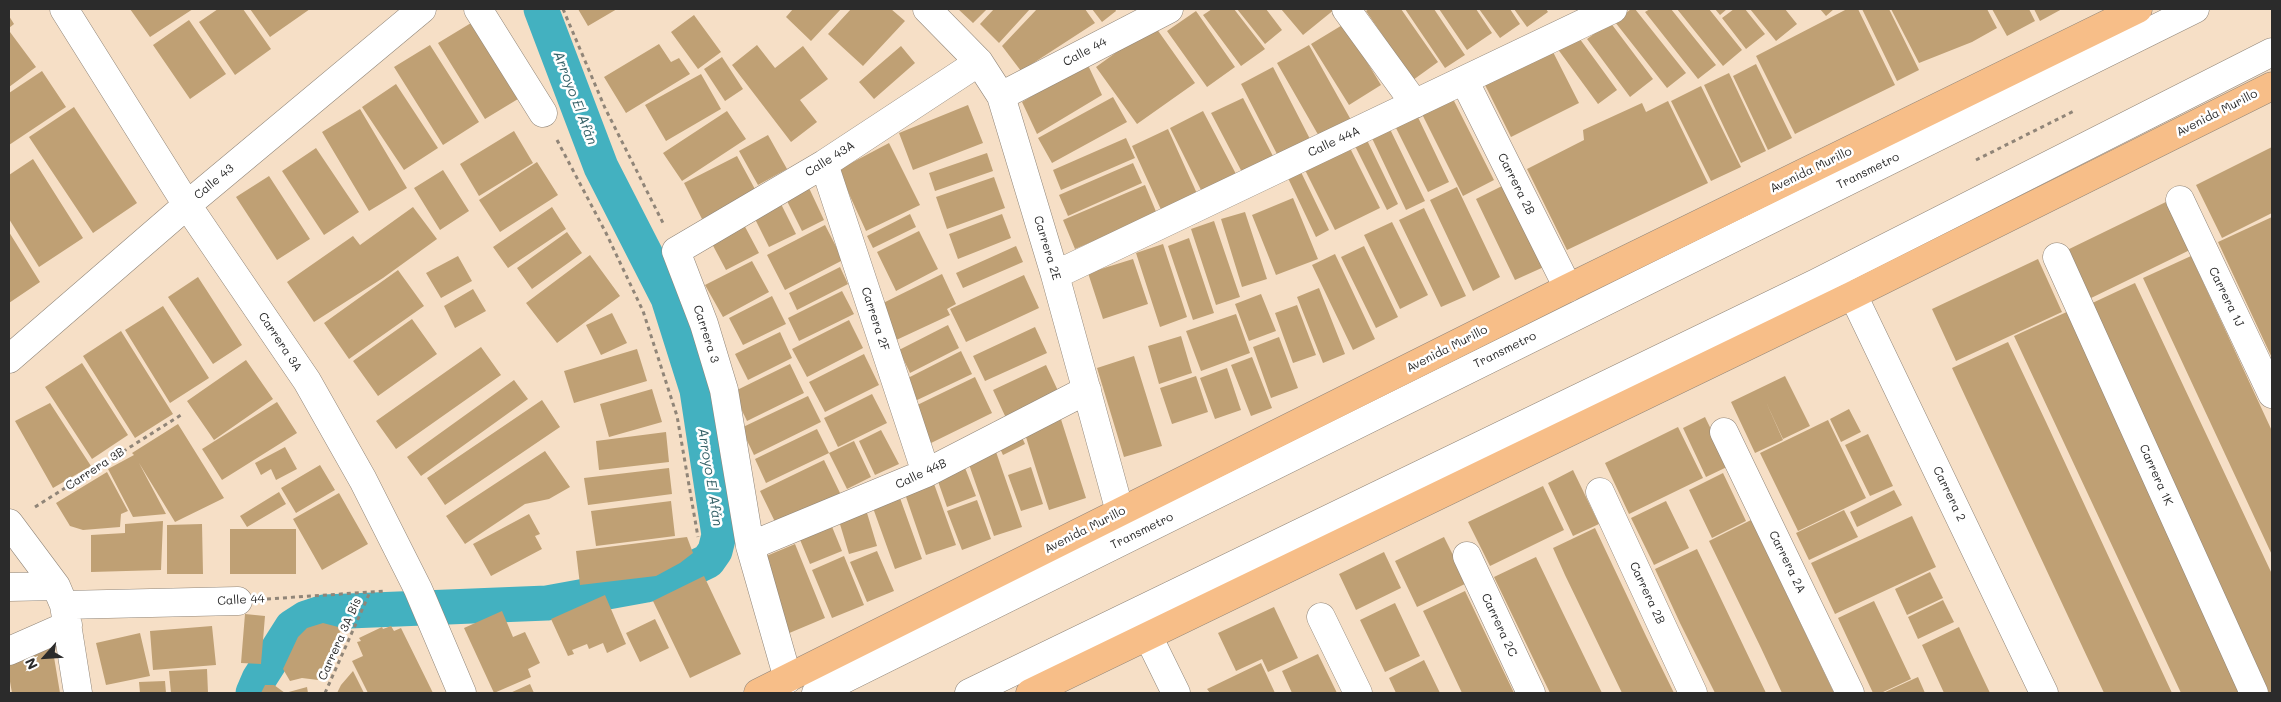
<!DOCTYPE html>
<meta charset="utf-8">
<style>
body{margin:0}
#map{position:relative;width:2281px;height:702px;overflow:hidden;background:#f6dfc6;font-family:Mali,sans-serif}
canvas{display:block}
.frame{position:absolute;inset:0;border:10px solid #2b2b2b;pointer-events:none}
.north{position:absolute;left:20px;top:632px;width:50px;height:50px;-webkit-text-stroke:4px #fff;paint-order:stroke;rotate:244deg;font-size:14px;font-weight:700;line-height:20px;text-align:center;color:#2b2b2b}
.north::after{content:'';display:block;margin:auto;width:18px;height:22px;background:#2b2b2b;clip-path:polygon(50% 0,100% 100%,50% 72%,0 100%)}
</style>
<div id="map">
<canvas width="2281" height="702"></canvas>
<div class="frame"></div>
<div class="north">N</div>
</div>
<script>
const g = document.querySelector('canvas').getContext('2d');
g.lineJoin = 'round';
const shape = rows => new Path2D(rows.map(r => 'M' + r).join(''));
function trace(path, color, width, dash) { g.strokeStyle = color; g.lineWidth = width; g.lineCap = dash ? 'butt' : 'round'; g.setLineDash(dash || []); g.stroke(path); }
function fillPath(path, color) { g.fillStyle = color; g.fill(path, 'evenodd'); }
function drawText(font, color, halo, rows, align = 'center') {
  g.font = font + ' Mali,sans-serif'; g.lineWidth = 5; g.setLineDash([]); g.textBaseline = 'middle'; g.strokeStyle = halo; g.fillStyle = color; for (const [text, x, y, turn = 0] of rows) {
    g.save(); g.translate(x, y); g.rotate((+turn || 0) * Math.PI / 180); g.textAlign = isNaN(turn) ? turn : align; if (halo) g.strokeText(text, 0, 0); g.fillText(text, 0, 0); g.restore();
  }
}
trace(shape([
 [253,693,259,679,292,627,306,618,324,612,547,603,646,585,673,578,708,561,715,551,719,535,697,390,668,298,601,167,541,9]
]), '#43b1c0', 35);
fillPath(shape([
 [130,9,193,9,150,37],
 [218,9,243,9,271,49,235,75,199,22],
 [250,9,310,9,270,37],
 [578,9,617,9,588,26],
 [793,9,841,9,811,41,786,17],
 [851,9,891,9,905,21,863,66,828,34],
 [958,9,987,9,973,23],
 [994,9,1030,9,999,43,980,24],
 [1037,9,1085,9,1095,23,1021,71,1002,46],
 [1092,9,1115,9,1116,11,1102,22],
 [1212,9,1234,9,1265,49,1241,66,1203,15],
 [1237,9,1266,9,1282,30,1265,44],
 [1281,9,1335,9,1303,35],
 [1369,9,1401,9,1438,62,1413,80,1366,11],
 [1405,9,1434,9,1465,55,1445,68],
 [1439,9,1476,9,1492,33,1467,50],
 [1479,9,1510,9,1520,24,1500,38],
 [1514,9,1546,9,1548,12,1527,27],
 [1631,9,1635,9,1686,73,1667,88,1615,22],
 [1650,9,1671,9,1716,65,1698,79,1645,12],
 [1677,9,1709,9,1742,50,1723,66],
 [1715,9,1727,9,1720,15],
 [1734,9,1745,9,1765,34,1746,49,1722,18],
 [1750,9,1785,9,1797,24,1776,41],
 [1820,9,1834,9,1826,16],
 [1847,9,1858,9,1895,85,1795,134,1756,56],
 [1862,9,1889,9,1919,70,1897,81],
 [1891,9,1987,9,1997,28,1972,42,1919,63],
 [1992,9,2029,9,2035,21,2007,36],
 [2034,9,2062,9,2040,21],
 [1196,11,1235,67,1207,87,1167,31],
 [694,15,721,52,698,69,671,32],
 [9,16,14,24,9,28],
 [189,20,226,74,190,99,153,45],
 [1610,22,1653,79,1630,97,1587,39],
 [471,23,518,99,485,119,438,43],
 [1344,24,1381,85,1349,105,1311,44],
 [1154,25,1195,83,1137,124,1096,67],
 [10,32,36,67,9,87,9,33],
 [1577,35,1617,90,1598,104,1557,48],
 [659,44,671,62,679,58,690,74,626,113,604,77],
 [430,45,479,122,443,145,394,67],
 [757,45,775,68,803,46,828,79,800,100,817,122,791,142,732,65],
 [1309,45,1351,120,1320,138,1277,63],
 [901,46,915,63,874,99,859,82],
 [1552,50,1579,103,1511,137,1484,83],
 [722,57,743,89,725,101,704,69],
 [1087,63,1102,95,1037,134,1022,102],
 [1756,64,1792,138,1768,150,1733,76],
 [1273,67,1310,139,1278,156,1241,84],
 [42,71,66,107,9,145,9,93],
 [1729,73,1766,151,1741,163,1704,85],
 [701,74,721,109,666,141,645,105],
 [396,84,438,148,404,170,362,107],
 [1701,86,1741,167,1711,181,1671,101],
 [1450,93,1494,180,1463,196,1419,108],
 [1113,97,1127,122,1052,163,1038,138],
 [1243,98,1275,160,1244,176,1211,113],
 [1668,101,1708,183,1567,250,1527,169,1584,140,1583,130,1642,103,1646,112],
 [968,105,983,143,913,170,899,133],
 [74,107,137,203,93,233,29,137],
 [360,109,407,188,369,211,322,132],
 [727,111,746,139,682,181,663,153],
 [1203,111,1236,174,1202,192,1170,128],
 [1415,111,1449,182,1428,192,1393,122],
 [1388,125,1425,201,1406,210,1370,134],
 [1168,129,1199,198,1163,214,1132,146],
 [514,131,533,163,479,196,460,164],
 [768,135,787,169,758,185,739,151],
 [1365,136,1398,204,1387,210,1353,142],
 [1126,138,1135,158,1061,190,1053,170],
 [889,143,920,205,866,231,838,170],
 [1348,144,1380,208,1335,230,1303,166],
 [2272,147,2272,213,2222,238,2196,185],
 [316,148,359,212,324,235,282,171],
 [987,153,993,171,935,191,929,173],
 [737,156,756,191,702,219,684,183],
 [33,159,83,238,39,267,9,219,9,175],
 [537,162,558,195,500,232,479,200],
 [1133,163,1142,183,1068,216,1059,195],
 [443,170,469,211,440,230,414,188],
 [1300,170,1329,230,1316,237,1287,176],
 [269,176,310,239,277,260,236,197],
 [994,177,1005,208,947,229,936,197],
 [1506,184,1546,266,1515,280,1476,199],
 [1145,185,1157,214,1075,249,1063,220],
 [1457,187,1500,277,1473,291,1430,200],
 [809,188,824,220,802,231,786,199],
 [1293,198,1318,259,1276,275,1252,215],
 [2170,200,2194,248,2087,300,2063,252],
 [781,204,796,234,769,247,754,217],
 [413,207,437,239,383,278,314,322,287,282,353,236,360,245],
 [552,207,566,229,508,268,493,247],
 [1424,208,1466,296,1441,307,1399,220],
 [1245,212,1267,279,1242,287,1221,219],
 [910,214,916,227,873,248,867,236],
 [1002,214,1011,238,958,259,949,234],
 [2272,217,2272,358,2218,242],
 [1214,221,1240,297,1216,305,1191,229],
 [1392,222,1428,295,1400,309,1364,235],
 [743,223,759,253,726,270,710,240],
 [825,225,843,260,785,290,767,255],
 [919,231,938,269,896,291,877,252],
 [9,232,40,282,9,303],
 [567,232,582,253,532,289,517,268],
 [1189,238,1214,313,1193,320,1168,246],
 [1163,244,1187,317,1160,327,1136,253],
 [1016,246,1023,262,963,288,956,273],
 [1364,246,1398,317,1376,328,1341,257],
 [1335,254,1375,339,1353,350,1312,265],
 [590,255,620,296,557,343,526,303],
 [458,256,472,281,441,298,426,273],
 [2191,256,2272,431,2272,555,2143,278],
 [1133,259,1148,304,1103,319,1088,273],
 [2038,259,2062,312,1956,361,1932,309],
 [752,261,769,292,723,317,705,285],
 [840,267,848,284,797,310,789,293],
 [398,270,424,306,349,359,324,323],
 [942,274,956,304,947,309,950,315,892,342,875,307],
 [1024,275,1039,308,966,342,950,309],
 [198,277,242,345,213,364,168,297],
 [2135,283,2272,574,2272,693,2269,693,2086,306],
 [1319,288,1345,354,1323,363,1297,297],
 [473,289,486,311,455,328,444,306],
 [842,291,854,314,799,341,788,318],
 [1261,294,1276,331,1249,341,1235,304],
 [772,296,786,324,743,345,729,318],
 [1297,305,1316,355,1293,363,1275,313],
 [163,306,209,378,170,403,125,330],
 [2071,310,2250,693,2181,693,2014,336],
 [612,313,627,343,601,355,586,325],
 [1236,314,1250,353,1201,371,1186,331],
 [412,319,437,354,378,396,353,361],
 [849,320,863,348,807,377,792,349],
 [948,325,959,348,910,373,899,350],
 [1035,327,1047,353,985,381,973,356],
 [121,331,173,414,135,438,83,356],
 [780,332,792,358,748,380,735,354],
 [1181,336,1192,373,1159,384,1148,346],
 [1279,337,1298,388,1271,398,1253,347],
 [2008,342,2046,422,2172,693,2104,693,1965,396,1952,368],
 [481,347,501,375,396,449,376,421],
 [637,349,647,381,574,403,564,371],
 [961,351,972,374,913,402,902,381],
 [864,354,879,385,825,412,809,382],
 [1134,356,1162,446,1124,457,1097,368],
 [1252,357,1272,408,1251,416,1231,365],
 [246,360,273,399,214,440,187,401],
 [82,363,128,435,92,459,45,387],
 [790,364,804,393,747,421,733,392],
 [1046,365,1059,393,1006,418,993,390],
 [1227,368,1241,410,1215,419,1200,378],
 [1196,376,1208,412,1172,424,1160,388],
 [1785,376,1810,426,1783,439,1766,402,1783,440,1755,453,1731,402],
 [975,377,992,413,927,445,909,409],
 [514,380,528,399,421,476,407,457],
 [652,389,662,422,609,437,600,404],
 [872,394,887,423,838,447,824,418],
 [808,396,821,422,754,455,741,428],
 [542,400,560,427,445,505,427,478],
 [277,402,297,433,222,480,202,449],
 [50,403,91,466,53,488,15,421],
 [1849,409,1861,432,1841,442,1830,419],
 [1059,413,1086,498,1049,510,1025,434],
 [1705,417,1729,466,1706,477,1683,428],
 [1828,420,1866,498,1798,531,1760,453],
 [178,424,224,498,175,522,139,463,166,514,133,517,108,469,134,455,132,453],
 [1678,427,1703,478,1629,514,1605,463],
 [817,429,829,453,766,483,755,459],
 [1018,429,1025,444,1003,455,996,440],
 [881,430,899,464,875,475,859,441],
 [666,432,669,462,599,470,596,441],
 [1868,434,1893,486,1870,496,1845,445],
 [854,441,871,477,847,489,829,453],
 [994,446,1022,527,994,536,966,456],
 [285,447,297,469,276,480,271,469,261,475,255,463],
 [545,451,570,487,549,499,525,504,465,544,446,516],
 [824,460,841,495,777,526,760,491],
 [962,460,976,496,947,507,934,470],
 [320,465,335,490,296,513,281,488],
 [1031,467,1043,504,1021,511,1008,475],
 [669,468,672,494,588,505,584,478],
 [1573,470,1599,524,1573,536,1548,483],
 [107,472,128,511,121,514,120,527,83,530,70,526,56,503],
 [1723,473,1746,521,1712,538,1689,490],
 [933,481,956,545,926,555,904,491],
 [1543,486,1564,530,1490,566,1468,522],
 [1894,490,1902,505,1857,527,1850,512],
 [279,492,286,504,247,527,240,516],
 [339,493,368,544,322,570,293,519],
 [900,498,922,559,895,569,873,508],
 [977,500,991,539,962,550,947,511],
 [671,501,675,536,596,546,591,511],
 [1666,501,1689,548,1654,565,1631,518],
 [864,503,877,546,849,554,836,511],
 [1844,510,1858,537,1809,560,1796,533],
 [529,514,540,534,535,536,542,549,491,576,473,544],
 [1912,516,1936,567,1835,614,1811,563],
 [828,517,842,551,810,564,796,530],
 [1751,520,1777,574,1834,693,1782,693,1761,648,1709,541],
 [163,521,161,570,91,572,91,535,125,533,125,524],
 [202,524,203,574,167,574,167,525],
 [1595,528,1646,636,1674,693,1622,693,1565,575,1553,548],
 [230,529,296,529,296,574,230,574],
 [687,537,693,553,680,563,656,576,580,585,576,551],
 [1444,537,1467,583,1417,607,1395,561],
 [795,544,825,618,787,634,764,557],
 [1697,549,1710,576,1766,693,1715,693,1680,623,1655,569],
 [877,551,894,591,867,602,850,562],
 [1384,552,1401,588,1356,610,1339,574],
 [844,556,864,605,832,618,812,570],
 [1536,557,1562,611,1602,693,1550,693,1533,658,1494,577],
 [1930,572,1943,598,1907,615,1895,589],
 [704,576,741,654,690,678,653,601],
 [1465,591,1478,618,1514,693,1462,693,1436,638,1423,611],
 [605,595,626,644,607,653,603,643,589,649,587,644,572,650,574,654,568,656,551,619],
 [1943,600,1954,622,1918,639,1908,617],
 [1874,601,1911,679,1881,693,1873,693,1838,618],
 [1395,603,1420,656,1385,672,1360,620],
 [1274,607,1298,658,1268,672,1262,659,1236,671,1218,633],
 [502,611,513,637,525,632,540,663,528,669,531,677,494,693,464,628],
 [245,614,265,616,261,664,241,663],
 [655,619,669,648,640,662,626,633],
 [323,623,342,628,318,680,302,678,290,681,283,669,298,637,307,628],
 [212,626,216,665,153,670,150,631],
 [391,626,394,631,401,628,433,693,368,693,352,661,363,656,357,642,361,641,359,638,382,627,383,629],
 [1959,627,1971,653,1990,693,1944,693,1922,645],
 [140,633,150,676,106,685,96,643],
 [52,645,60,693,12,693,9,676,9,653],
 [1318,654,1337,693,1292,693,1282,671],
 [1424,660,1440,693,1396,693,1389,678],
 [1261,663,1275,693,1210,693,1207,689],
 [207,669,208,693,171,693,169,671],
 [353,671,364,693,337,693,341,685],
 [1918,677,1925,693,1883,693],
 [165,681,166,693,140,693,139,682],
 [530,684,534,693,510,693],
 [265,685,274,685,285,693,261,693],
 [307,687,308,693,285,693]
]), '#bfa074');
const minor = shape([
 [64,9,187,205,307,381,363,480,418,589,462,693],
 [478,9,543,113],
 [927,9,979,62,1001,96,1055,275,1120,512],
 [1346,9,1415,104],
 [1464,80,1568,288],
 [1001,96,1169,9],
 [824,164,926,473],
 [2180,200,2272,394],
 [2057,257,2254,693],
 [1055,275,1613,9],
 [1853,295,2044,693],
 [9,359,187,205,422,9],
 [1724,432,1850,693],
 [1600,492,1693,693],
 [9,523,56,586,64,605,78,693],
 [750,546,926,473,1087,390],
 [1467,556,1531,693],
 [9,587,56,586],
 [64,605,238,601],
 [1321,617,1358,693],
 [1148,636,1176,693],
 [9,651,68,625],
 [788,679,750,546,724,390,704,324,676,251,824,164,979,62],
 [816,693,2195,9],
 [969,693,1816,283,2272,52]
]);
const major = shape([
 [758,693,1568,288,2138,9],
 [1030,693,1853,295,2272,86]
]);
trace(minor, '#908578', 29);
trace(major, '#908578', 29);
trace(shape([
 [563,9,605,108,663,223],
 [557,140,606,233,643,311,677,416,698,537],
 [1976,160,2074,111],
 [35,507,181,415],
 [267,599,385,591],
 [325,693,370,592]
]), '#908578', 3, [4, 4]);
trace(minor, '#fff', 28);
trace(major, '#f7be88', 28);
drawText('12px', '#2b2b2b', '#fff', [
 ["Calle 44",1085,52,-28],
 ["Avenida Murillo",2217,113,-27],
 ["Calle 44A",1334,142,-25],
 ["Calle 43A",830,159,-32],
 ["Avenida Murillo",1811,170,-26],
 ["Transmetro",1868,171,-26],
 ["Calle 43",214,182,-40],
 ["Carrera 2B",1516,184,63],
 ["Carrera 2E",1047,248,73],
 ["Carrera 1J",2226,297,64],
 ["Carrera 2F",875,319,72],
 ["Carrera 3",706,334,72],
 ["Carrera 3A",280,342,56],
 ["Avenida Murillo",1447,349,-27],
 ["Transmetro",1505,350,-26],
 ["Carrera 3B",95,469,-33],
 ["Calle 44B",921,474,-25],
 ["Carrera 1K",2156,475,66],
 ["Carrera 2",1949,494,64],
 ["Avenida Murillo",1085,530,-27],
 ["Transmetro",1142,531,-26],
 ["Carrera 2A",1787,562,64],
 ["Carrera 2B",1647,593,65],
 ["Calle 44",241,600,-3],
 ["Carrera 2C",1499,625,65],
 ["Carrera 3A Bis",340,639,-66]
]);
drawText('italic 14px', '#356167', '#fff', [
 ["Arroyo El Afán",575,98,69],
 ["Arroyo El Afán",710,477,81]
]);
</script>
